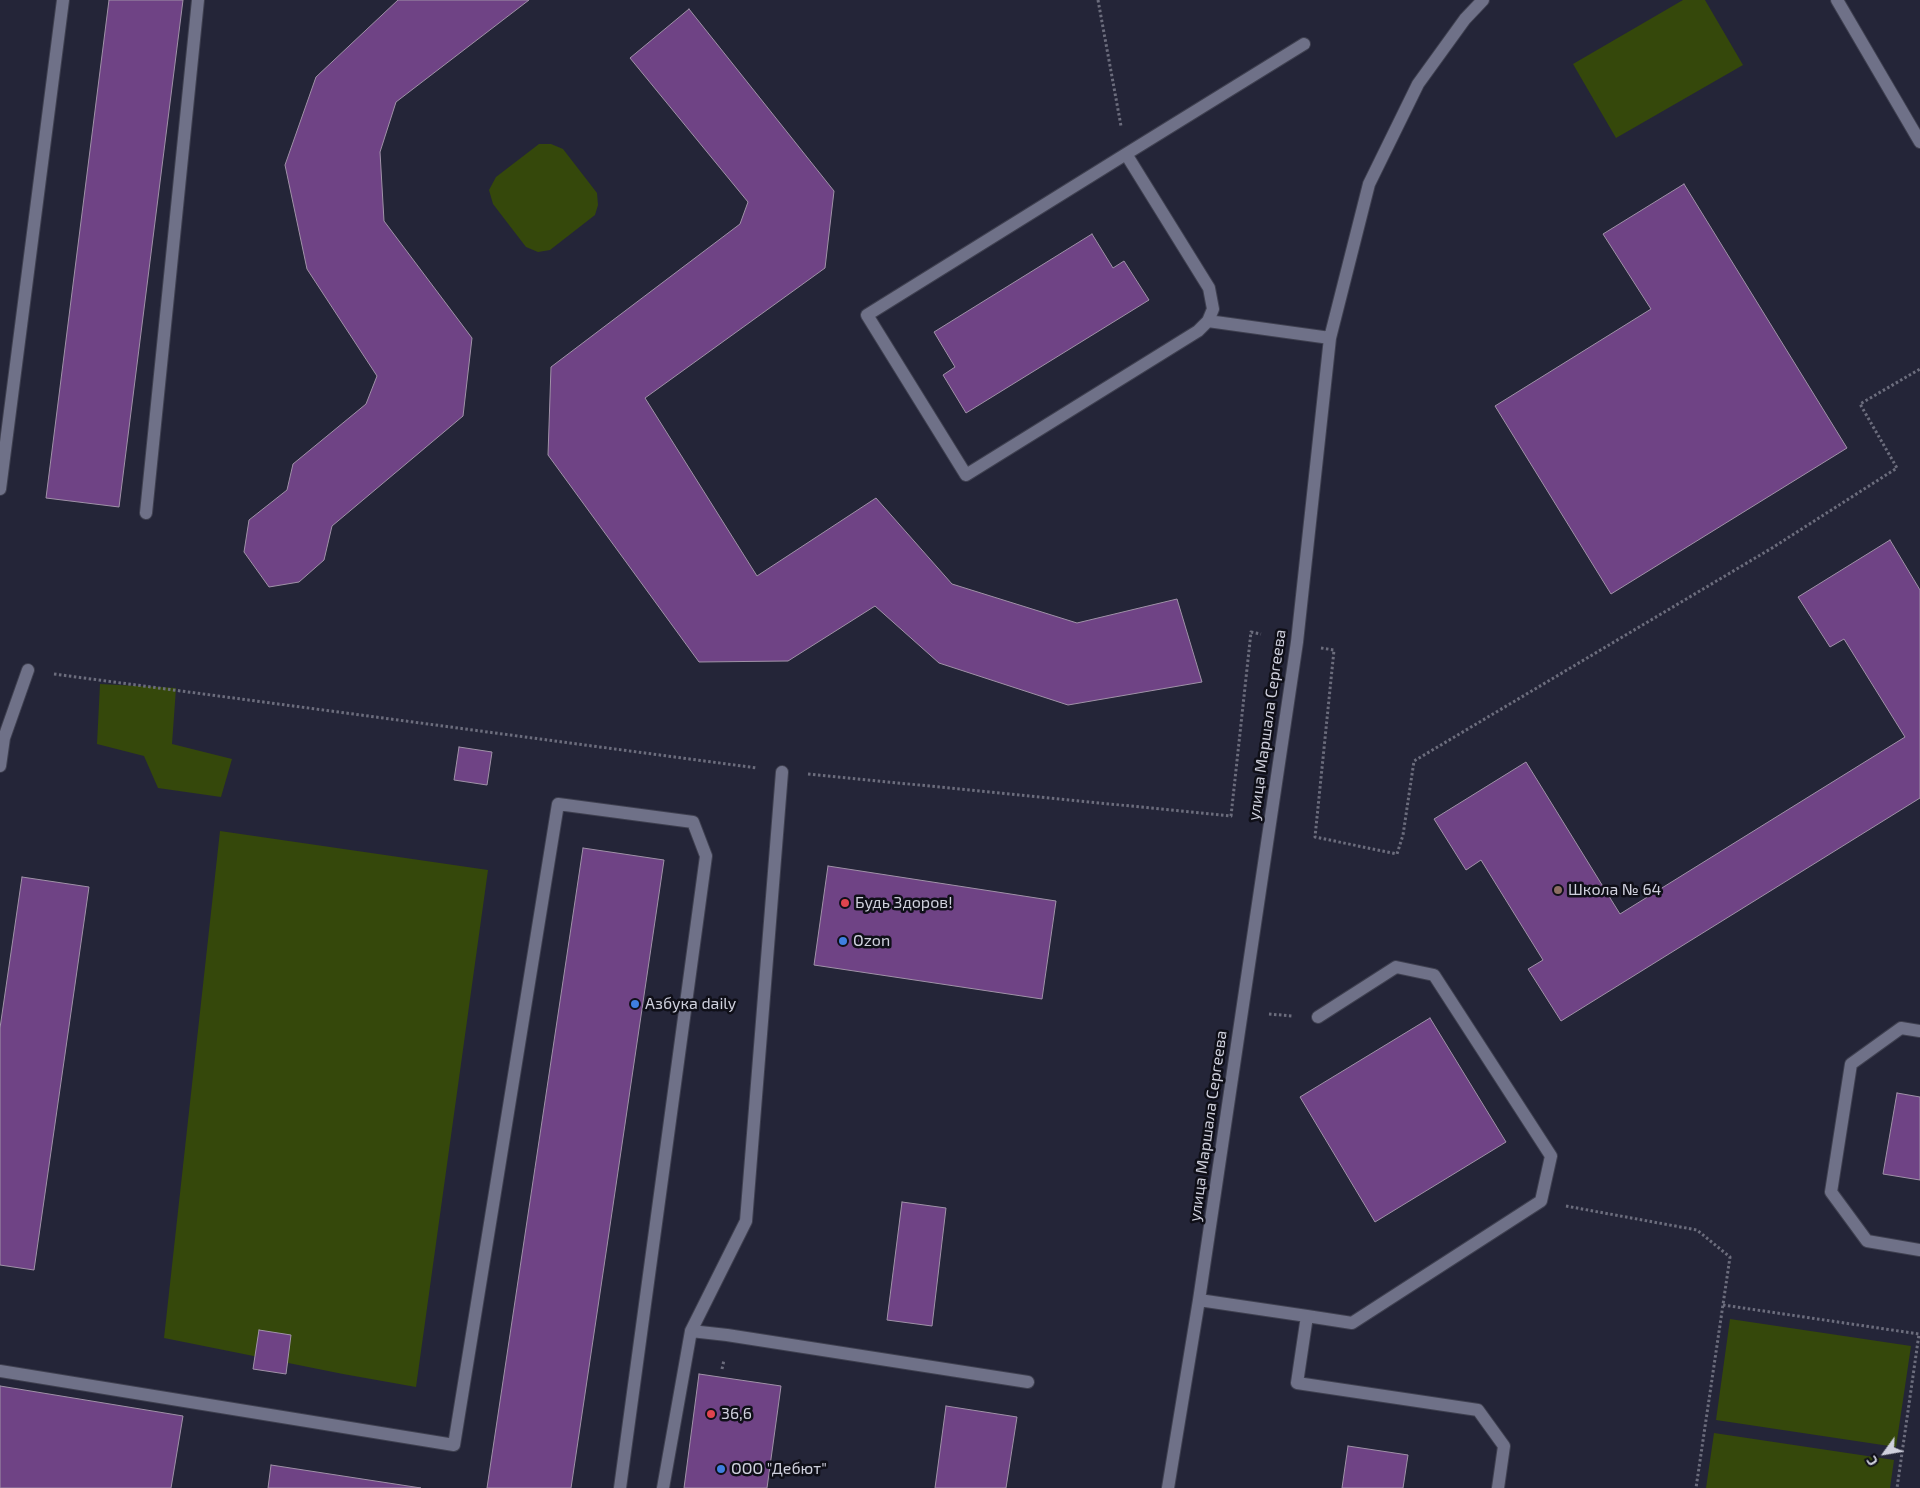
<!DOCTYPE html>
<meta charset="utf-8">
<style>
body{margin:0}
#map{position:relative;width:1920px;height:1488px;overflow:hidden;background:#242538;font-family:"Exo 2",sans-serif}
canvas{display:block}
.north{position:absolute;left:1860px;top:1428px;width:50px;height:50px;-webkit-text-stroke:4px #0f0f18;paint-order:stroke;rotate:238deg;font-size:14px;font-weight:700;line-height:20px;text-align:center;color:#cfd0dd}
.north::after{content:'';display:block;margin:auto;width:18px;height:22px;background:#cfd0dd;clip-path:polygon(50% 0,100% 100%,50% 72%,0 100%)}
</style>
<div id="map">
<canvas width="1920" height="1488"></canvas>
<div class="north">С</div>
</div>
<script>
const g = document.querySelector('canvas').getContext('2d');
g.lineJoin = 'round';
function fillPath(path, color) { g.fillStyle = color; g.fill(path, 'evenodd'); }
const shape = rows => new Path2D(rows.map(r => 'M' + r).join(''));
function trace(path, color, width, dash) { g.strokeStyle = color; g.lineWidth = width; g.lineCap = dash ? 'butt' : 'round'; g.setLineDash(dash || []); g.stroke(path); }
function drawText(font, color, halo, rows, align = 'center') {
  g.font = font + ' "Exo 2",sans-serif'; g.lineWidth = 5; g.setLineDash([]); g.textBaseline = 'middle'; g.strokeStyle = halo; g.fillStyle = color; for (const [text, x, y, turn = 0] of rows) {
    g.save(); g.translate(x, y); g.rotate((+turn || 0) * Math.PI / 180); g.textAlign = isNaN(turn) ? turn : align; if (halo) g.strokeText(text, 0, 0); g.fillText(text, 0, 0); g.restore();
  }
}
fillPath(shape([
 [1683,0,1705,0,1743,65,1616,138,1573,64],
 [539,144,551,144,563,149,597,193,598,205,595,215,550,250,538,252,526,247,493,204,489,190,496,177],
 [100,684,176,688,172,744,232,759,221,797,158,788,144,756,97,744],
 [220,831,488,870,416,1387,343,1374,164,1338],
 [1730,1319,1911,1346,1896,1447,1716,1420],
 [1714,1433,1894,1460,1890,1488,1706,1488]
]), '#35480b');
const building = shape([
 [109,0,183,0,119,507,46,498,109,0],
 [398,0,529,0,396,102,380,152,384,221,472,338,463,416,332,526,324,560,299,582,269,587,244,552,249,520,287,490,293,464,366,404,377,376,307,269,285,165,316,77,398,0],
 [689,9,834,191,825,268,645,398,757,576,876,498,952,584,1077,623,1177,599,1202,682,1068,705,939,663,875,606,788,661,699,662,548,455,551,367,740,224,748,202,630,58,689,9],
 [1684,184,1847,448,1611,594,1495,406,1651,309,1603,234,1684,184],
 [1092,234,1113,268,1124,261,1149,300,966,413,943,375,955,367,934,332,1092,234],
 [1890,540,1920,590,1920,798,1561,1021,1528,969,1543,960,1481,860,1466,870,1434,819,1526,762,1620,914,1905,737,1844,639,1830,647,1798,597,1890,540],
 [459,747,492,752,487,785,454,780,459,747],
 [583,848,664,860,607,1246,571,1488,487,1488,583,848],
 [828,866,1056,901,1042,999,814,965,828,866],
 [22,877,89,887,34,1270,0,1265,0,1028,22,877],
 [1430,1018,1506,1142,1375,1222,1300,1097,1430,1018],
 [1897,1093,1920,1097,1920,1180,1883,1174,1897,1093],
 [902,1202,946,1208,932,1326,887,1320,902,1202],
 [259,1330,291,1335,286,1374,253,1369,259,1330],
 [699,1374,781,1386,767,1488,684,1488,699,1374],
 [0,1386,183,1416,171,1488,0,1488,0,1386],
 [946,1406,1017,1417,1006,1488,935,1488,946,1406],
 [1348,1446,1408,1455,1403,1488,1342,1488,1348,1446],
 [271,1465,421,1488,268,1488,271,1465]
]);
fillPath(building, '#6f4385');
trace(building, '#a092a8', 1);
const minor = shape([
 [1837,0,1920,142],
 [1126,154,1209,288,1213,309,1208,321,1198,331,966,475,867,315,1126,154,1304,44],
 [1208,321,1330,338],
 [0,489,63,0],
 [146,513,198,0],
 [0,766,4,738,28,670],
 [1920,1031,1901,1028,1851,1064,1831,1192,1867,1241,1920,1250],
 [1199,1300,1307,1316,1297,1383,1478,1410,1504,1446,1498,1488],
 [1307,1316,1352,1323,1541,1201,1551,1156,1434,975,1396,967,1318,1017],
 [691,1331,727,1335,1028,1382],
 [0,1371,454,1445,558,804,693,822,706,856,620,1488],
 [663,1488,691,1331,746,1221,782,772],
 [1168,1488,1199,1300,1297,642,1330,338,1369,184,1418,84,1465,19,1483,0]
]);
trace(minor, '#3f4050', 14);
trace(shape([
 [1098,0,1121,126],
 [1321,648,1334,650,1315,837,1397,854,1403,835,1414,761,1772,548,1897,468,1860,404,1920,369],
 [54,674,757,768],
 [808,774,1231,816,1251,632,1261,634],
 [1269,1014,1292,1016],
 [1566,1206,1697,1230,1730,1257,1696,1488],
 [1723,1305,1919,1334,1897,1488],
 [722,1369,724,1360]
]), '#6c6d7d', 3, [2.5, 2.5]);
trace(minor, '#6f7188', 12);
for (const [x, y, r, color] of [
 [1558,890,5,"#8d6e63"],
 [845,903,5,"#e0444e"],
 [843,941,5,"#3f7fe0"],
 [635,1004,5,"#3f7fe0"],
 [711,1414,5,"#e0444e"],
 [721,1469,5,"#3f7fe0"]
]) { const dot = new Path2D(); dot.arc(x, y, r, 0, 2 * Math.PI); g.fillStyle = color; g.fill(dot); trace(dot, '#0f0f18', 2); }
drawText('16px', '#cfd0dd', '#0f0f18', [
 ["улица Маршала Сергеева",1267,725,-82],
 ["улица Маршала Сергеева",1208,1126,-82]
]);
drawText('16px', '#cfd0dd', '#0f0f18', [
 ["Школа № 64",1568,890],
 ["Будь Здоров!",855,903],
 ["Ozon",853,941],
 ["Азбука daily",645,1004],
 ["36,6",721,1414],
 ["ООО \"Дебют\"",731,1469]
], 'left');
</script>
